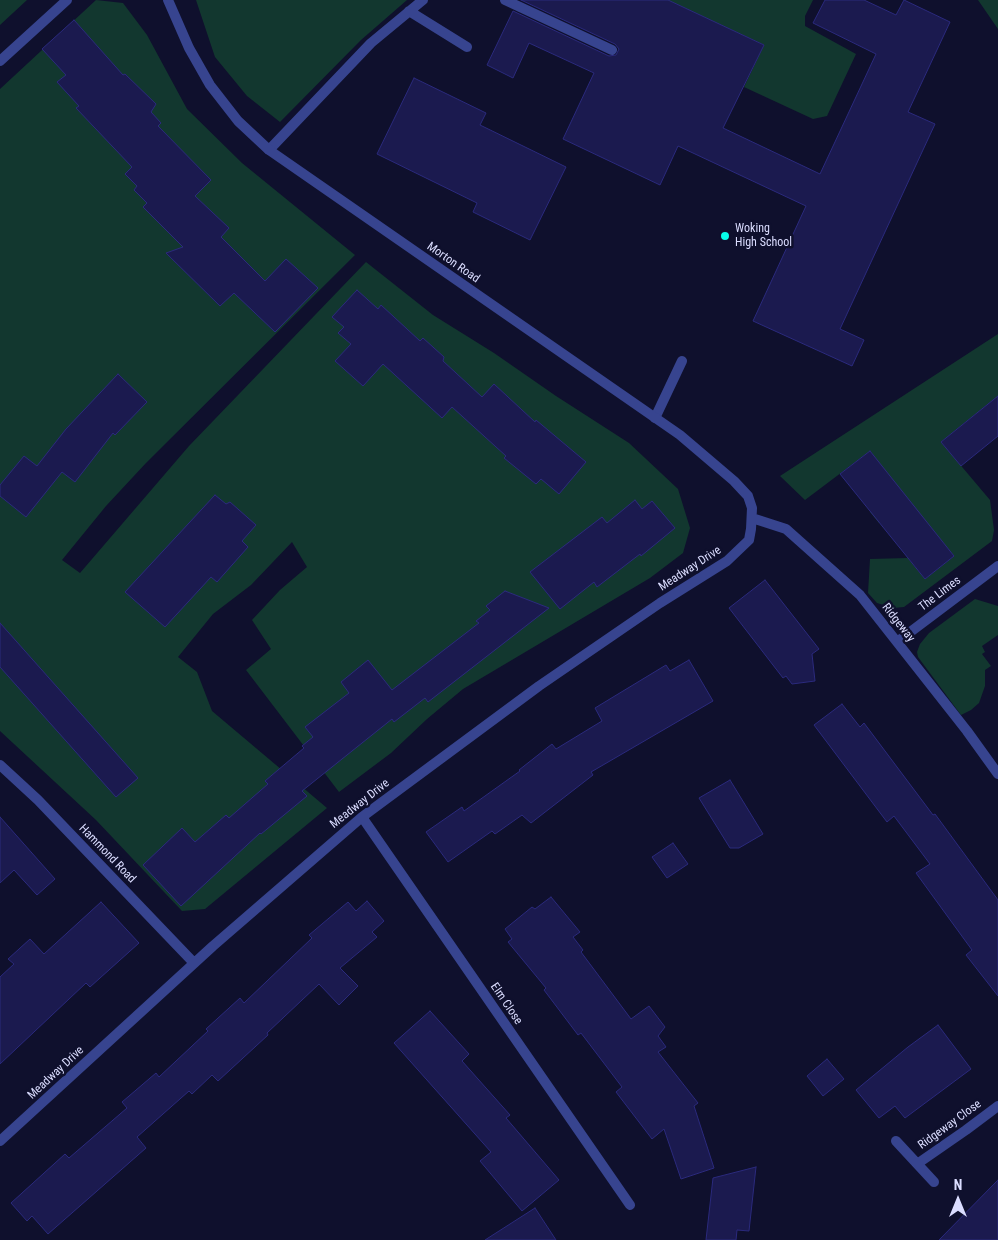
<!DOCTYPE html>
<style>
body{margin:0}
#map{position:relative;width:998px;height:1240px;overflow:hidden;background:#0f102d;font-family:"Roboto Condensed",sans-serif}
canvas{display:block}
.north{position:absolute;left:933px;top:1175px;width:50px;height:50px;-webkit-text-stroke:4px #0f102d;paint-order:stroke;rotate:0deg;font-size:14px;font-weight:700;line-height:20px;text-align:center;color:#dbddff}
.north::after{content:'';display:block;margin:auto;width:18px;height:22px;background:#dbddff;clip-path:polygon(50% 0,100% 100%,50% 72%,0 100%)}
</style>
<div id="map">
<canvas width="998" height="1240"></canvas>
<div class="north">N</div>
</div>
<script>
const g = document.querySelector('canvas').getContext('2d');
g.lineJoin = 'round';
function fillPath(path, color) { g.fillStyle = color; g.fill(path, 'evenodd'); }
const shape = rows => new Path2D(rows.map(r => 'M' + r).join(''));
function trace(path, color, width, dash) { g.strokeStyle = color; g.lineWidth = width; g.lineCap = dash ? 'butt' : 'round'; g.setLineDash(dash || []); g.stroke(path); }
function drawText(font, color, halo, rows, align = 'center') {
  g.font = font + ' "Roboto Condensed",sans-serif'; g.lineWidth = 5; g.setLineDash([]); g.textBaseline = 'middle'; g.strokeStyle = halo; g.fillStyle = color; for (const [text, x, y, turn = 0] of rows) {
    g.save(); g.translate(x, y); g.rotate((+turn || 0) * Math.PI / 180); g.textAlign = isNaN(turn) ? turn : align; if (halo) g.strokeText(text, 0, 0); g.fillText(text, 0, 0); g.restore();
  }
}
fillPath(shape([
 [0,0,27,0,0,25],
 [96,0,123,3,147,35,187,109,242,163,355,255,146,463,106,506,62,560,80,573,189,446,366,262,433,315,494,353,556,396,629,443,678,489,690,528,683,553,650,578,463,689,427,719,391,753,339,792,246,670,271,649,252,620,280,590,307,567,292,542,251,585,213,614,178,657,197,672,212,711,327,808,205,909,182,911,96,820,0,731,0,89],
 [196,0,407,0,361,40,280,122,247,96,215,57],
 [667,0,813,0,805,16,805,26,856,54,827,116,813,119,744,87,764,45],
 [978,0,998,0,998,29],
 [998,334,998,406,993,400,941,442,990,500,994,530,992,541,904,607,893,608,877,603,868,593,870,559,908,558,925,579,954,556,908,500,879,523,870,512,899,489,870,451,805,500,780,476],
 [975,599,998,606,998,635,982,646,985,652,982,654,991,666,985,670,985,686,979,703,971,710,961,715,918,657,917,652,920,644,929,633]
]), '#12372f');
const building = shape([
 [521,0,668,0,764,45,723,128,820,174,876,54,813,23,825,0,864,0,896,15,904,0,950,22,908,112,935,124,840,329,864,340,852,366,753,321,806,206,678,146,660,185,563,139,594,73,529,43,513,78,487,65,513,11,609,56,616,55,619,49,615,44,521,0],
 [74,20,123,75,125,74,156,104,151,112,161,123,158,126,211,180,195,196,229,228,221,237,265,281,286,259,318,288,275,332,234,293,220,306,166,253,183,247,143,207,147,203,134,190,137,186,125,174,132,167,76,108,79,106,57,82,66,75,42,49,74,20],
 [414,78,486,113,480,125,566,167,530,240,473,212,477,203,377,154,414,78],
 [357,290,378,309,381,305,420,341,423,338,444,357,443,361,482,397,494,384,535,422,536,420,586,462,559,494,541,479,536,484,504,458,506,456,452,407,442,418,383,364,363,386,335,361,351,344,338,333,344,327,332,317,357,290],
 [118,374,147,402,115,435,113,433,75,482,62,472,26,517,0,496,0,485,24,456,37,466,66,429,118,374],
 [998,396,998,436,961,466,941,442,998,396],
 [870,451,954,556,925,579,840,474,870,451],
 [215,495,226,504,230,502,256,525,242,541,248,547,217,582,211,577,165,627,125,592,215,495],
 [635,500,642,509,652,501,675,528,641,556,640,554,597,587,594,582,560,609,530,572,602,517,607,523,635,500],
 [765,580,819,649,812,654,815,681,792,684,786,676,783,678,729,608,765,580],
 [505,591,549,608,428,702,425,698,394,722,392,719,302,791,307,796,261,834,260,833,181,906,143,865,182,828,195,842,226,815,229,818,268,784,265,781,304,748,302,746,313,737,305,727,349,693,341,682,368,660,392,690,479,623,476,621,490,610,486,606,505,591],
 [0,623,138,778,116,797,0,667,0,623],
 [689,660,713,701,591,772,593,775,531,823,522,815,495,834,492,831,448,862,426,832,462,807,464,811,520,771,519,770,552,744,556,749,602,721,595,708,666,665,670,671,689,660],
 [842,704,860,727,864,723,933,815,935,814,998,900,998,996,966,955,972,950,916,873,930,864,894,816,887,822,814,725,842,704],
 [730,780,763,834,739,848,730,848,699,798,730,780],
 [0,817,55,879,37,895,14,870,0,883,0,817],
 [673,843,688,864,667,878,652,857,673,843],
 [551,897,580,932,573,937,583,950,581,952,631,1019,649,1006,665,1027,658,1036,666,1047,658,1052,698,1103,694,1106,714,1168,681,1179,664,1129,652,1139,616,1092,622,1087,581,1033,578,1035,544,990,546,988,508,942,512,939,505,929,532,907,535,909,551,897],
 [367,901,384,921,372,932,377,937,340,968,358,986,339,1005,319,984,267,1033,268,1035,218,1081,212,1075,192,1094,189,1091,137,1137,146,1148,48,1234,32,1216,27,1221,11,1203,65,1154,69,1158,127,1108,122,1102,156,1073,159,1077,208,1031,206,1029,240,998,244,1003,312,938,309,935,348,902,356,911,367,901],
 [101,902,139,943,90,987,86,983,0,1064,0,977,14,964,8,959,30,939,44,954,101,902],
 [430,1011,469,1054,462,1061,510,1115,506,1118,559,1180,522,1211,480,1161,491,1152,394,1043,430,1011],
 [938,1025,971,1069,905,1118,895,1106,879,1118,856,1090,908,1047,938,1025],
 [827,1059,844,1079,823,1096,807,1076,827,1059],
 [756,1167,749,1231,737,1230,736,1240,706,1240,713,1178,756,1167],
 [998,1180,998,1240,939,1240,998,1180],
 [535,1208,556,1240,485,1240,535,1208]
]);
fillPath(building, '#1b1a4f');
trace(building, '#2b2a7d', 1);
trace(shape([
 [505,0,612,50],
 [409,11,467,47],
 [269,150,371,43,423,0],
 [655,418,682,361]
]), '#37448f', 10);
trace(shape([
 [0,61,67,0],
 [752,518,786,529,860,595,967,731,998,774],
 [897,642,998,566],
 [0,765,38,800,194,963],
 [362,817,630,1205],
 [0,1141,213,946,362,817,539,686,660,603,727,561,749,540,751,529,752,508,748,496,734,481,680,435,269,150,238,121,210,85,189,48,168,0],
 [896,1141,934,1182],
 [917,1164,966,1130,998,1106]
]), '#37448f', 10);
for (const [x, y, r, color] of [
 [725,236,5,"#07ffea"]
]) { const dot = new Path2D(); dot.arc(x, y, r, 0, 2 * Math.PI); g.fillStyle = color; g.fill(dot); trace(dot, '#0f102d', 2); }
drawText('12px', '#dbddff', '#0f102d', [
 ["Woking",735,229],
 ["High School",735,243]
], 'left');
drawText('12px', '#dbddff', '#0f102d', [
 ["Morton Road",453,263,35],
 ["Meadway Drive",690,569,-33],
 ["The Limes",940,594,-37],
 ["Ridgeway",898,623,52],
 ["Meadway Drive",360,804,-38],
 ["Hammond Road",107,854,46],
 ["Elm Close",506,1004,56],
 ["Meadway Drive",56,1073,-43],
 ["Ridgeway Close",950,1125,-36]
]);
</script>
